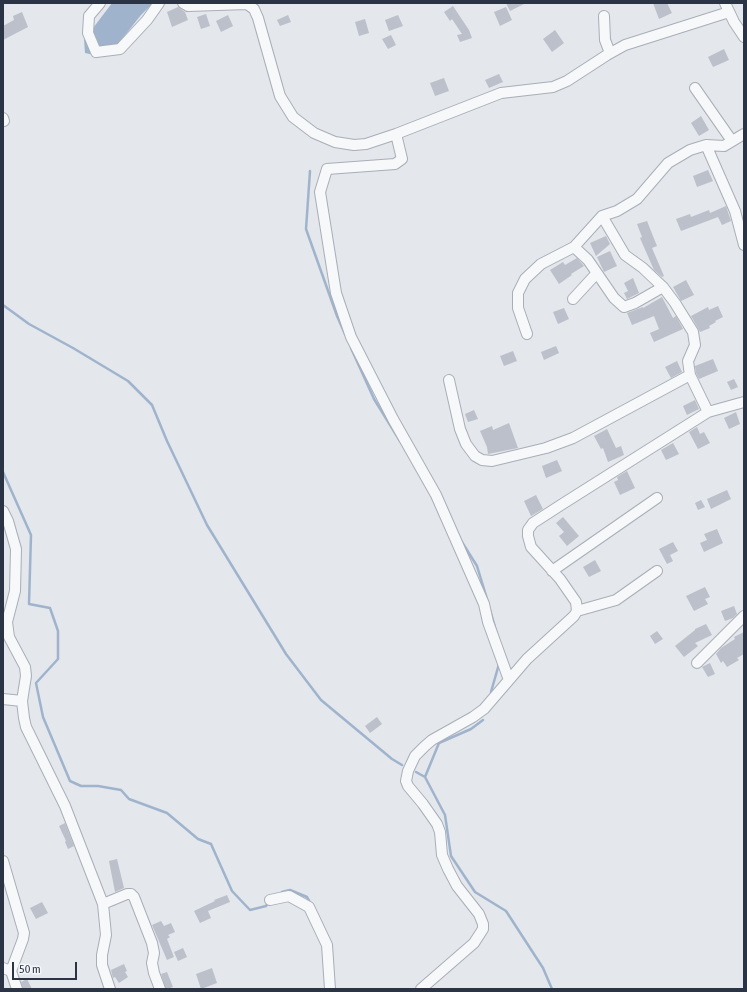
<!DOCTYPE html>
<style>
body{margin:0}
#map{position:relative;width:747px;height:992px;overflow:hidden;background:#e4e7ec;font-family:"Asap Condensed",sans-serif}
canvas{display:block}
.frame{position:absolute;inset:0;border:4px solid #2b3445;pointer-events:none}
.scale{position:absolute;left:12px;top:962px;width:65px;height:18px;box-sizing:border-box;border:2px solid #2b3445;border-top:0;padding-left:5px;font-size:12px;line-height:14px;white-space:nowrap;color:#2b3445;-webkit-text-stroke:3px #f4f6f9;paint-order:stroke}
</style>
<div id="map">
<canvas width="747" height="992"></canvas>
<div class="frame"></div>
<div class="scale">50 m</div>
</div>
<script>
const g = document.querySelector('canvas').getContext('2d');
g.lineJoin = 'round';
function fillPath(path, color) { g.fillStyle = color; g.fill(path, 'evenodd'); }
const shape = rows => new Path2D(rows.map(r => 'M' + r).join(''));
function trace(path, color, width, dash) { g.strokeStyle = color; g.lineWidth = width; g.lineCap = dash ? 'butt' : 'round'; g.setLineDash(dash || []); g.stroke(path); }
fillPath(shape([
 [112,3,153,3,141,15,118,44,99,56,85,53,84,40]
]), '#9fb4cc');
trace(shape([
 [310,171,306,229,337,316,345,334],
 [3,305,29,324,73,348,128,381,152,405,167,441,207,525,286,654,321,700,392,759,402,765],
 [351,348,374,399,400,441],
 [3,472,31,535,29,604,50,608,58,631,58,659,36,683,43,717,70,781,81,786,98,786,121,790,129,799,167,813,198,839,211,844,232,891,250,910,266,906,268,903],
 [460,539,477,566,487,599],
 [490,610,497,634],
 [491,692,499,664],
 [416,772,425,777,445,815,451,856,475,892,506,911,543,968,552,989],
 [425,777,439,743,471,729,483,720],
 [282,892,290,890,307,897,311,904]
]), '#9fb4cc', 2.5);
fillPath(shape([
 [506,3,526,3,510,11],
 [653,3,667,3,672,13,659,19],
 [453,6,469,30,472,38,460,42,457,35,462,34,452,19,450,21,444,12],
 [178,7,185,12,188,20,172,27,167,12],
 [506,7,512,20,500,26,494,12],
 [22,12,28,27,3,40,3,26,14,20,13,16],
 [206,14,210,26,201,29,197,17],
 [228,15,233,26,221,32,216,21],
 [288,15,291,22,280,26,277,20],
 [398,15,403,26,389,31,385,20],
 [365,19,369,33,359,36,355,22],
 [555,30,564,43,552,52,543,39],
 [391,35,396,45,388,49,382,39],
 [724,49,729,60,713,67,708,57],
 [499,74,503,82,489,88,485,80],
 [444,78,449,91,435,96,430,83],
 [701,116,709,130,699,136,691,123],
 [708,170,713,181,697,187,693,176],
 [726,206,731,221,722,225,718,217,681,231,676,219,690,214,691,217,709,210,710,213],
 [647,221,657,246,652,248,664,276,662,277,654,270,640,238,642,237,637,224],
 [606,236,610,244,596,256,590,243],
 [610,251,617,266,604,272,597,257],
 [577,258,584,266,571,274,572,275,559,284,550,270,563,262,565,265],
 [633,278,639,293,627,299,624,293,628,291,624,283],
 [686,280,694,295,681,301,673,287],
 [662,297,673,318,676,316,683,329,654,342,650,333,659,329,654,316,632,325,627,313,643,307,643,308],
 [718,306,723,317,715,321,716,322,709,326,710,328,700,332,691,316,708,307,709,310],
 [564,308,569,319,558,324,553,312],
 [556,346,559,353,544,360,541,352],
 [513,351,517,361,504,366,500,356],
 [713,359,718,371,699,379,696,373,695,366],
 [677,361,682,372,671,378,665,367],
 [734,379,738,387,731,390,727,382],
 [695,400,699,409,687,415,683,406],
 [474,410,478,419,468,422,465,414],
 [736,412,740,424,729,429,724,418],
 [509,423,518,448,488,454,487,447,480,431,492,426,493,430],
 [697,427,700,434,704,432,710,443,698,449,689,432],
 [607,429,616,448,621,446,624,455,608,462,603,448,601,449,594,436],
 [673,443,679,454,666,460,661,450],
 [557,460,562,471,546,478,542,466],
 [627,471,635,488,620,495,614,482,618,480,617,477],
 [727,490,731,499,711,509,707,499],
 [536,495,543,509,531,516,524,501],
 [701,500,705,507,698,510,695,503],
 [563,517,579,536,567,546,559,536,564,532,556,523],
 [717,529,723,543,704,552,700,543,707,540,704,534],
 [673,542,678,551,670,555,673,561,667,564,659,549],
 [595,560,601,571,589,577,583,567],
 [705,587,710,597,705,599,708,604,694,611,686,596],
 [734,606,737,614,733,618,725,621,721,611],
 [706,624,712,635,695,643,698,646,684,657,675,646,695,630,695,629],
 [657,631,663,639,655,644,650,636],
 [744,632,744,654,737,658,739,660,727,667,723,661,721,663,716,654,721,648,735,639,734,637],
 [710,663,715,674,708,677,702,667],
 [377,717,382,724,370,733,365,726],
 [65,823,74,846,68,849,65,842,66,841,59,826],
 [117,859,124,888,115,892,109,861],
 [227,895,230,902,208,911,211,918,200,923,194,911,215,901,214,900],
 [42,902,48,913,36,919,30,908],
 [161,921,164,926,171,923,175,932,168,935,170,937,167,939,174,957,167,960,152,925],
 [183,948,187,957,178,961,174,952],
 [124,964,127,971,125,972,128,977,119,983,115,977,113,978,111,970],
 [212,968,217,983,201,989,196,974],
 [167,972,173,987,168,989,166,989,161,974],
 [27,979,32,989,23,989,21,982]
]), '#bbc0ca');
const minor = shape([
 [100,3,89,16,88,33,96,52,120,49,147,20,159,3],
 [183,3,188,6,247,4,254,9,258,18,280,96,293,117,314,133,335,142,354,145,366,144,396,134,501,93,553,87,567,81,607,55,625,45,729,12],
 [725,3,734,22,744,37],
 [604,16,605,40,610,53],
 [695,88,732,141],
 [3,118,4,121],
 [396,134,402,159,395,164,327,169,320,192,336,293,351,337,393,419,436,495,484,604,488,622,509,680],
 [706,145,735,211,744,245],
 [602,216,625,255,643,268,663,287],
 [574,247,602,216,617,211,637,199,668,163,690,150,706,145,724,146,744,134],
 [573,299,596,274],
 [527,334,518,308,518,293,525,279,541,264,574,247,588,260,614,298,624,307,635,303,663,287,675,303,693,332,695,345,688,361,690,375,708,412],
 [449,380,460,429,466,444,475,456,482,460,492,461,546,448,573,438,690,375],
 [3,511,8,521,16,549,15,591,7,622,9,637,25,667,26,676,22,701,24,718,26,727,65,806,103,904],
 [552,571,657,498],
 [577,611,616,600,657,571],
 [697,663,744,616],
 [3,699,22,701],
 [3,861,24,933,23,939,11,971],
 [270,900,289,896,309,907,327,945,330,989],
 [3,968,11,971,17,989],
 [110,989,102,965,102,955,106,935,103,904,127,894,131,894,134,897,152,943,154,953,152,963,154,973,160,989],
 [421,989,474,943,483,929,483,924,479,914,457,886,448,869,442,855,440,832,437,824,423,804,408,786,406,781,408,771,415,756,425,746,432,740,473,717,484,709,527,659,574,616,577,611,576,602,560,579,531,547,528,536,528,530,533,523,564,503,708,412,744,402]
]);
trace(minor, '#a9aeb7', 12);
trace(minor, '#f7f8fa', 10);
</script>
